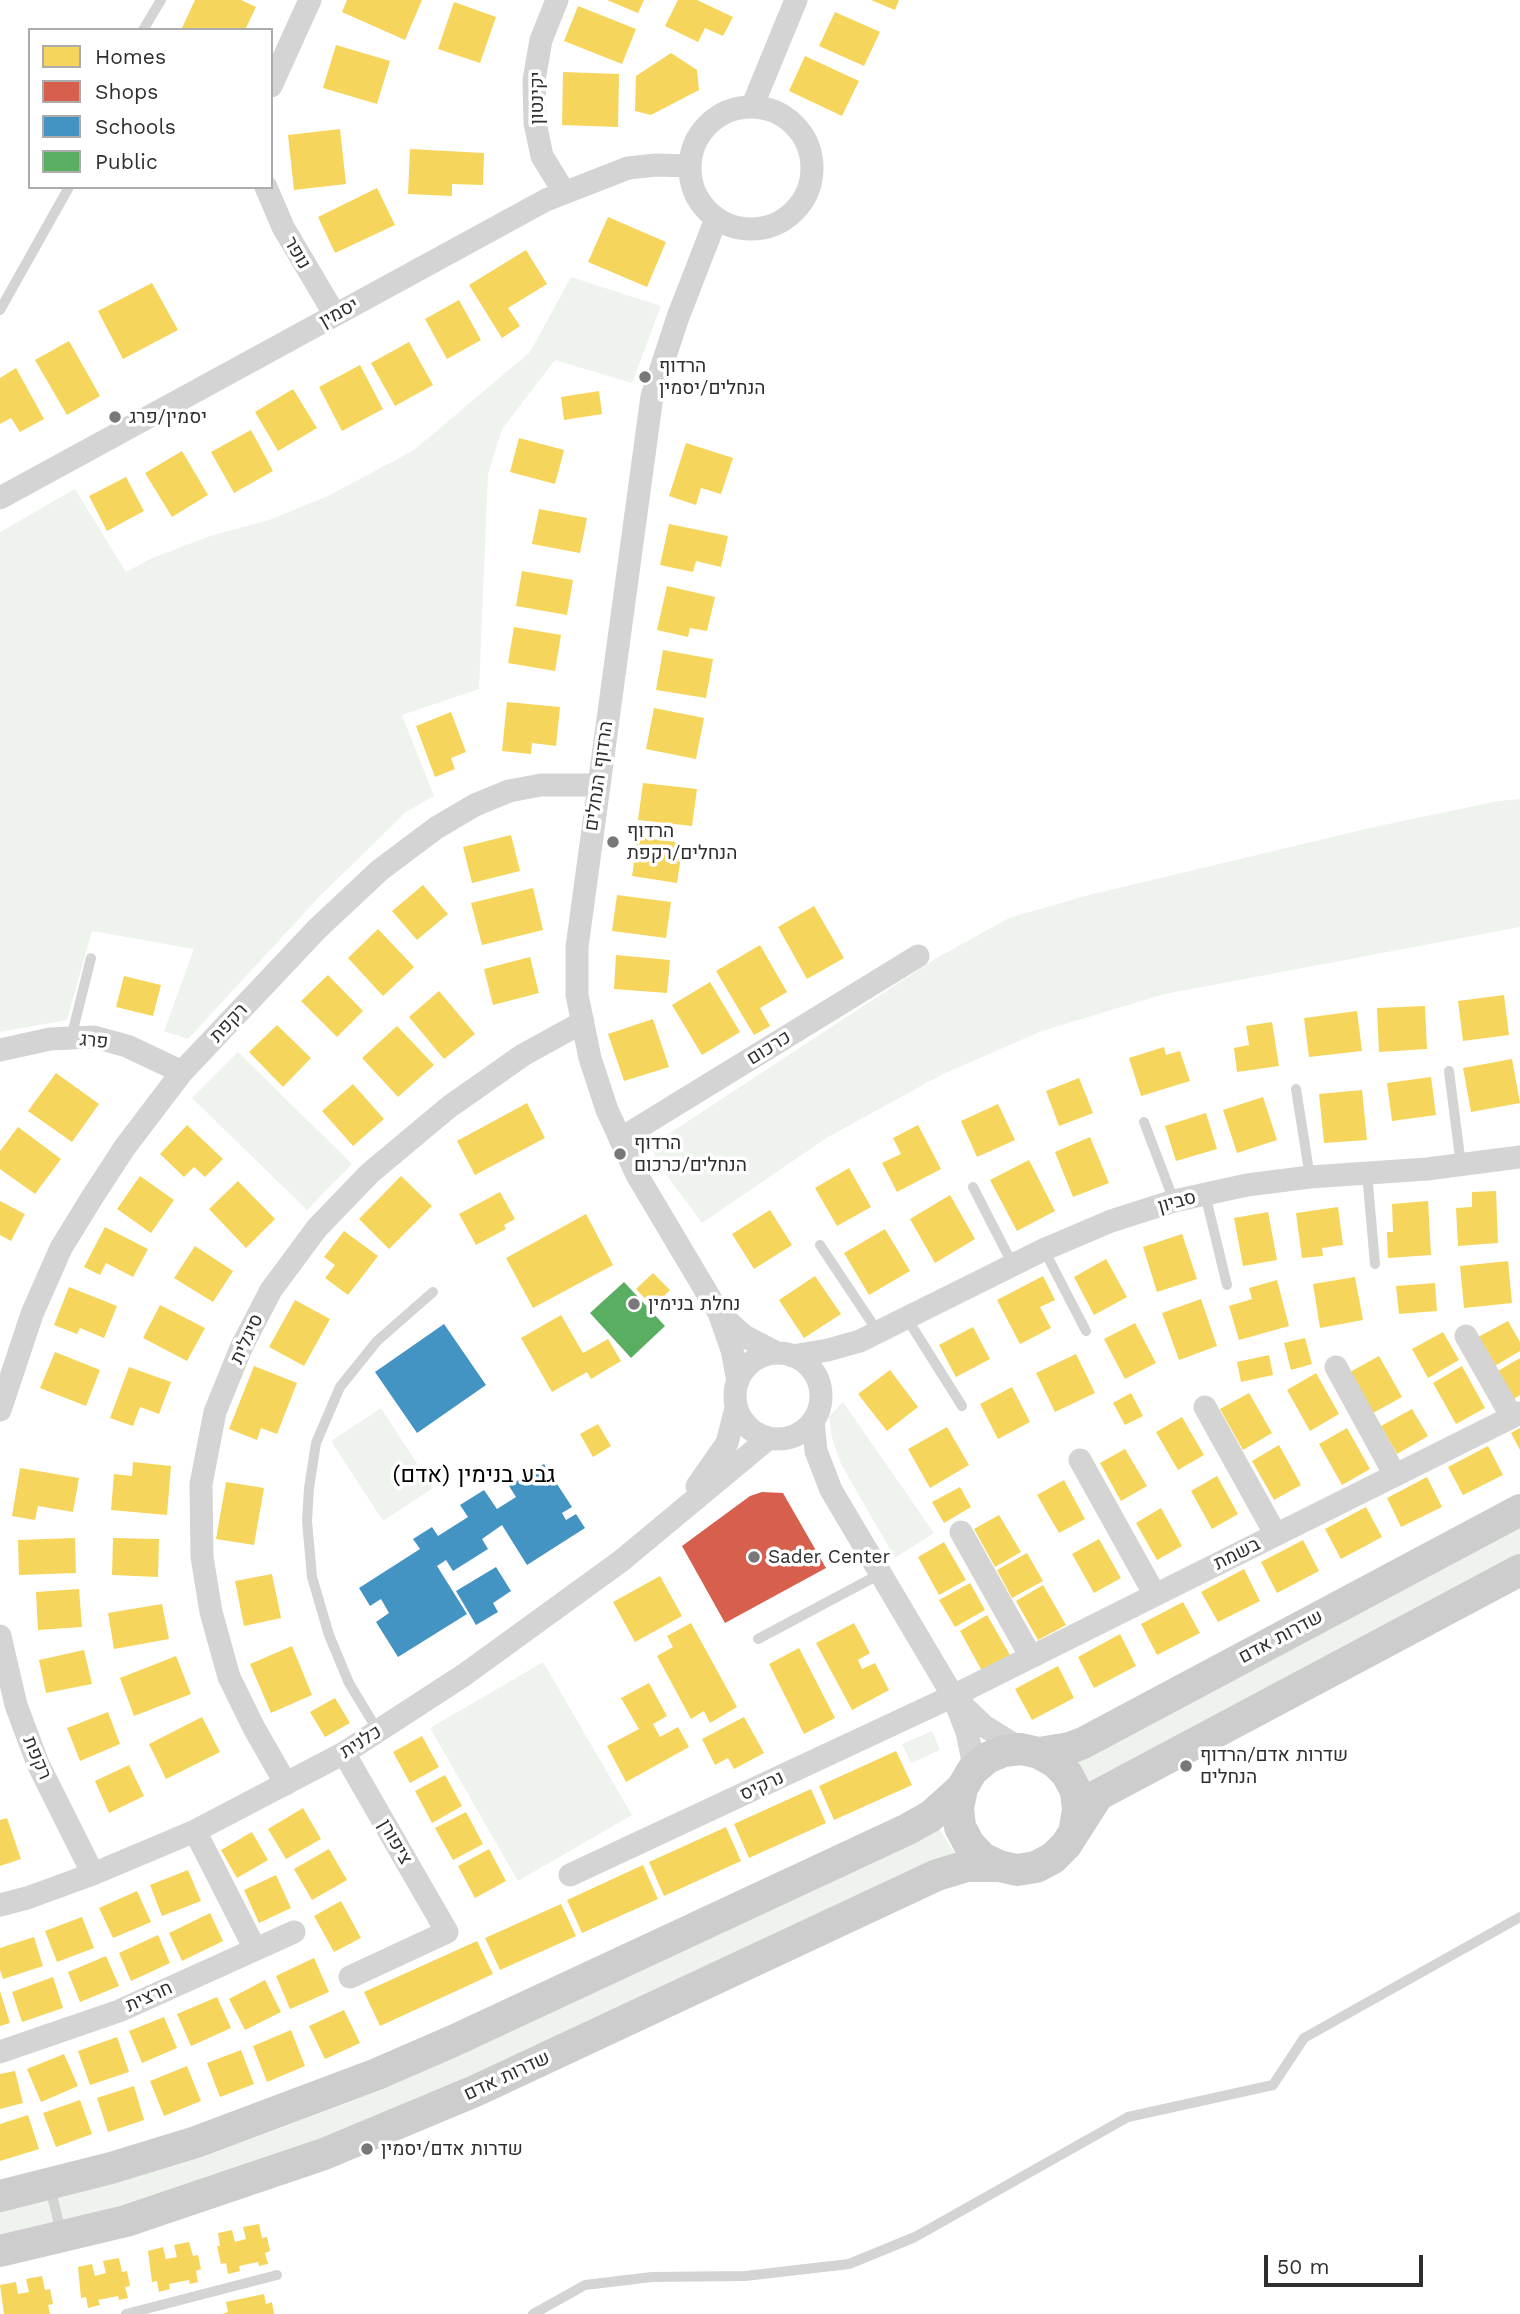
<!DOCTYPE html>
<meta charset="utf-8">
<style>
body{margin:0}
#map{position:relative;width:1520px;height:2314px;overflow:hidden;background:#fff;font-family:"Work Sans",sans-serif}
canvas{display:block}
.legend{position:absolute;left:28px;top:28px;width:245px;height:161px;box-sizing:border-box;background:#fff;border:2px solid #acacac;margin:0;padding:9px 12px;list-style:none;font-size:21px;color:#2f2f2f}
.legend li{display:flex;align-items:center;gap:14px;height:35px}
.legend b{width:35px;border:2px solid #acacac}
.scale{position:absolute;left:1264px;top:2255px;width:159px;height:32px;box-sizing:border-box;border:4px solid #2f2f2f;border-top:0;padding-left:9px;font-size:21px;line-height:24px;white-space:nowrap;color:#2f2f2f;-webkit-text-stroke:5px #fff;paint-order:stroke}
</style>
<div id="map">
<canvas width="1520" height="2314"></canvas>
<ul class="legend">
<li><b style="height:19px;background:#f6d55c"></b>Homes</li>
<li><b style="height:19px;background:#d6604d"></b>Shops</li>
<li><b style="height:19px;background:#4393c3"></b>Schools</li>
<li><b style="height:19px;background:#5aae61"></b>Public</li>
</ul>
<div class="scale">50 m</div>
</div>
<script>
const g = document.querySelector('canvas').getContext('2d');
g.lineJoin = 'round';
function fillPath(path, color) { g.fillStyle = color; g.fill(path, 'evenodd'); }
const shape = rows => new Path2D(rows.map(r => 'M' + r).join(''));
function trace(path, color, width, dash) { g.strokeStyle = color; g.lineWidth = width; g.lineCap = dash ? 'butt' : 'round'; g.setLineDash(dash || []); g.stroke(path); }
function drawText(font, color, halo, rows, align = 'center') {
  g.font = font + ' "Work Sans",Heebo,sans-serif'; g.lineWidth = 7; g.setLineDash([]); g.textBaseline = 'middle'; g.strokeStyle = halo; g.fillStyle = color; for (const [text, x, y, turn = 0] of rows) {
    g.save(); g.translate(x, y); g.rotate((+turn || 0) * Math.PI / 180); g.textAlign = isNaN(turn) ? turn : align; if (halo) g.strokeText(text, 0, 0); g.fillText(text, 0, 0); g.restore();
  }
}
fillPath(shape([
 [571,277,661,306,632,383,555,360,502,429,488,474,479,689,402,715,434,796,406,812,320,896,188,1039,164,1031,194,949,92,931,67,1020,0,1032,0,532,75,489,126,572,152,558,213,535,269,520,328,496,414,450,530,352],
 [1520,799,1520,927,1165,994,1042,1031,943,1074,828,1137,702,1223,663,1170,650,1146,935,959,1009,918,1085,896,1374,827,1498,801],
 [238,1052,352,1164,307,1210,192,1098],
 [843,1402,934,1533,895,1558,841,1464,832,1438,829,1416],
 [381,1408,433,1488,383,1521,331,1441],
 [1520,1523,1520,1561,1092,1789,1074,1760],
 [543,1662,632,1815,518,1881,430,1728],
 [932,1731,940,1750,911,1763,902,1744],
 [937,1825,959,1860,471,2080,210,2182,0,2240,0,2207,114,2179]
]), '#eef4ed');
fillPath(shape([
 [195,0,241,0,256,7,245,30,181,30],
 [347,0,422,0,405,40,342,12],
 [607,0,644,0,638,13],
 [678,0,697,0,733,17,723,36,705,28,698,42,665,26],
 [871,0,899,0,895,10],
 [454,2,496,17,480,63,438,49],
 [578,6,636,29,622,64,564,41],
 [835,12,880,32,864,66,819,46],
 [336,45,390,61,377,104,323,88],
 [671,53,697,70,699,90,651,115,635,111,636,76],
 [805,56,859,81,842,116,789,91],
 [563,72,619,74,618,127,562,125],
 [340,129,346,184,294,190,288,135],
 [410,149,484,153,483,185,452,184,452,196,408,194],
 [377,188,395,225,335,253,318,217],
 [608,217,666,242,647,287,588,262],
 [526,250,547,284,508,308,520,326,502,338,469,285],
 [152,283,178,330,123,359,98,311],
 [459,300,481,340,447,359,425,319],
 [69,341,100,396,67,415,35,360],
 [409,342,433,385,395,406,371,363],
 [360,365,383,409,342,431,319,387],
 [16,368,44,419,20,432,11,418,0,424,0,378],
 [293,389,317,428,278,451,255,412],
 [599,391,602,414,564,420,561,397],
 [251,430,273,471,234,493,211,452],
 [519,438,564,450,555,484,510,472],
 [686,443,733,458,721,494,701,488,696,505,669,496],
 [182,451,208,495,172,517,145,473],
 [126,477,144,511,107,531,89,496],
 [539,509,587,518,580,553,532,544],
 [669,524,728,536,721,567,696,561,693,572,660,565],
 [522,571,573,580,567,615,516,606],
 [667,586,715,597,707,631,690,628,688,637,657,630],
 [514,627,561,635,555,671,508,663],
 [663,650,713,659,706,698,656,690],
 [507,702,560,707,556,746,532,743,531,754,502,751],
 [654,708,704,718,696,759,646,749],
 [451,712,466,752,451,758,455,769,435,777,416,726],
 [643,783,697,789,692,826,638,820],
 [511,835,520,871,472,883,463,847],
 [638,837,683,843,677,883,632,876],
 [423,885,448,914,417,940,392,911],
 [533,888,543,930,482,945,471,903],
 [617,895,671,902,666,938,612,931],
 [814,906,844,958,807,979,778,927],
 [378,929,414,967,383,996,348,958],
 [760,945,787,992,760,1008,770,1026,754,1035,716,971],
 [616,955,670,960,667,993,614,989],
 [530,957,539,993,493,1005,484,969],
 [328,975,363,1011,337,1037,301,1001],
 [124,976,161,985,153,1016,116,1007],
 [710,982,740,1032,702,1055,672,1005],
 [439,991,475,1034,444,1059,409,1017],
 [1504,995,1509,1035,1463,1041,1458,1001],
 [1425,1006,1427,1049,1379,1052,1377,1008],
 [1357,1011,1362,1051,1309,1057,1304,1018],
 [653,1019,669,1067,624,1081,608,1034],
 [1272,1022,1279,1066,1237,1072,1234,1048,1249,1045,1246,1026],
 [277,1025,311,1058,283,1087,249,1052],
 [397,1026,434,1065,398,1097,362,1058],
 [1164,1047,1166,1055,1180,1051,1190,1081,1141,1096,1129,1058],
 [1512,1059,1520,1103,1471,1112,1463,1068],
 [56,1073,99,1104,72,1142,28,1111],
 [1431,1077,1436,1115,1392,1121,1387,1083],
 [1079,1078,1093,1113,1059,1126,1046,1091],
 [353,1084,384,1119,353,1146,322,1111],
 [1362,1090,1367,1140,1324,1143,1319,1094],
 [1263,1097,1277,1140,1237,1153,1223,1110],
 [527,1103,545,1138,475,1175,457,1141],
 [998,1104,1015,1140,977,1157,961,1121],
 [1206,1113,1217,1149,1176,1161,1165,1126],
 [187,1125,223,1159,205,1177,194,1167,184,1177,160,1154],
 [918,1125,941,1169,897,1192,882,1163,901,1154,893,1138],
 [18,1127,61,1159,35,1194,0,1169,0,1151],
 [1090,1137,1109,1183,1073,1197,1055,1152],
 [1029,1160,1055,1211,1017,1231,990,1180],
 [849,1168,871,1207,837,1226,815,1188],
 [140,1176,174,1200,151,1233,117,1209],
 [401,1176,432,1206,389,1249,359,1219],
 [238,1181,275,1219,246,1248,209,1209],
 [1496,1191,1498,1243,1458,1246,1456,1208,1472,1207,1472,1192],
 [500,1192,515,1219,504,1225,506,1229,476,1245,459,1214],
 [950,1195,975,1239,935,1263,910,1219],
 [0,1201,25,1214,11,1241,0,1235],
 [1428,1201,1431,1255,1388,1258,1387,1232,1393,1232,1392,1204],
 [1338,1207,1343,1245,1322,1248,1323,1256,1302,1258,1296,1213],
 [770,1210,792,1245,754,1269,732,1234],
 [1268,1212,1277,1260,1243,1266,1234,1218],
 [586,1214,613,1265,533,1308,506,1258],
 [105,1227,148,1249,133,1277,106,1263,100,1275,84,1267],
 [885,1229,910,1271,869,1295,844,1253],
 [344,1231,378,1256,348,1295,325,1278,335,1265,324,1257],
 [1182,1234,1197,1279,1157,1292,1143,1247],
 [195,1246,233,1271,213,1302,174,1278],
 [1106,1259,1127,1297,1094,1315,1074,1277],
 [1508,1261,1512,1303,1464,1308,1460,1266],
 [653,1273,670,1290,653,1307,636,1289],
 [815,1276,841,1314,804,1338,779,1300],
 [1043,1276,1055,1300,1040,1307,1051,1328,1020,1344,997,1300],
 [1355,1277,1363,1320,1320,1328,1313,1284],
 [1277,1280,1289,1326,1239,1340,1229,1306,1252,1299,1249,1288],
 [1435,1283,1437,1311,1399,1314,1396,1286],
 [69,1287,117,1306,104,1338,80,1328,77,1334,54,1325],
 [1201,1299,1217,1346,1179,1360,1162,1313],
 [295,1300,330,1319,304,1366,269,1347],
 [160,1305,205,1328,187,1361,143,1338],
 [561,1315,583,1353,608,1339,621,1361,591,1379,587,1372,552,1392,521,1338],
 [1508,1321,1520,1342,1520,1351,1493,1367,1476,1338],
 [1135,1323,1156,1363,1125,1379,1104,1339],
 [973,1327,990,1359,956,1377,939,1345],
 [1443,1332,1459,1360,1428,1378,1412,1349],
 [1305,1338,1312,1364,1291,1370,1284,1343],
 [55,1352,100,1370,86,1406,40,1388],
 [1076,1354,1095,1393,1055,1412,1036,1373],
 [1269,1355,1273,1375,1241,1382,1237,1362],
 [1379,1356,1402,1397,1373,1413,1350,1372],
 [1520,1358,1520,1395,1512,1400,1496,1372],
 [254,1366,297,1383,277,1434,261,1428,257,1440,229,1429],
 [1462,1366,1485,1408,1456,1424,1433,1383],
 [129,1367,171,1382,159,1414,140,1407,133,1426,110,1418],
 [890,1370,918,1407,887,1431,858,1394],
 [1316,1373,1339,1414,1310,1431,1287,1390],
 [1012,1387,1030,1422,998,1439,980,1404],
 [1131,1393,1143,1416,1125,1425,1113,1403],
 [1249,1393,1272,1433,1243,1450,1220,1409],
 [1412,1409,1428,1436,1397,1454,1381,1426],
 [1182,1417,1204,1455,1178,1470,1156,1432],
 [598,1424,611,1446,593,1457,580,1434],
 [947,1427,969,1465,930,1488,908,1449],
 [1347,1428,1370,1469,1342,1485,1319,1444],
 [1520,1428,1520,1450,1511,1433],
 [1279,1445,1301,1485,1274,1500,1252,1461],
 [1488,1446,1503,1475,1463,1495,1448,1467],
 [1125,1449,1147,1486,1121,1501,1100,1463],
 [133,1462,171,1466,167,1515,111,1510,114,1474,132,1476],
 [20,1468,79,1478,73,1512,38,1506,35,1520,12,1516],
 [1217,1476,1238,1514,1212,1529,1191,1491],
 [1427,1477,1442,1507,1401,1527,1387,1498],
 [1064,1480,1085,1519,1059,1533,1037,1495],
 [226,1482,264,1488,254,1545,216,1539],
 [960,1487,971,1507,944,1523,932,1502],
 [1366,1507,1382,1537,1341,1559,1325,1529],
 [1161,1508,1182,1546,1157,1560,1136,1523],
 [999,1515,1021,1552,995,1567,974,1529],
 [75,1538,76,1573,19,1575,18,1540],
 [113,1538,159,1539,158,1577,112,1575],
 [1099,1539,1121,1578,1094,1593,1072,1554],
 [1303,1540,1319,1571,1277,1593,1261,1562],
 [944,1542,966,1580,939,1595,918,1557],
 [1027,1553,1043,1581,1012,1598,997,1570],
 [1244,1569,1260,1601,1218,1622,1201,1592],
 [272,1574,281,1618,244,1626,235,1581],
 [660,1576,682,1616,635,1642,613,1602],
 [970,1583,985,1610,955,1627,939,1600],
 [1043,1585,1066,1625,1038,1640,1016,1601],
 [79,1589,82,1627,38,1630,36,1592],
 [1183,1602,1200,1633,1157,1655,1141,1624],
 [162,1604,169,1639,114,1649,108,1613],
 [987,1615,1010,1655,982,1671,960,1631],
 [691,1623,737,1707,710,1723,704,1711,691,1719,657,1656,673,1647,667,1636],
 [854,1623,870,1653,858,1660,862,1669,875,1663,889,1690,852,1710,816,1643],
 [1120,1634,1136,1666,1094,1688,1078,1657],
 [292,1646,312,1695,271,1713,250,1664],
 [799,1648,835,1718,804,1734,769,1664],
 [84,1650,92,1684,46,1693,39,1660],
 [176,1656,191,1694,134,1716,120,1678],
 [1058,1666,1074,1698,1032,1720,1015,1689],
 [649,1683,667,1716,653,1724,660,1737,678,1727,689,1747,626,1782,607,1746,639,1729,621,1698],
 [335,1698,350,1723,325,1737,310,1712],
 [108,1712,120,1744,80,1761,67,1728],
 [202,1717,220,1752,166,1779,149,1744],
 [744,1717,764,1753,734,1769,728,1758,715,1765,702,1739],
 [422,1736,439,1767,410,1783,393,1752],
 [896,1751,912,1785,834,1820,819,1786],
 [129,1765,144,1796,109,1813,95,1781],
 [445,1775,462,1806,432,1823,415,1791],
 [811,1789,826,1823,749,1858,734,1824],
 [303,1808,321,1839,286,1859,268,1829],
 [466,1812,483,1844,453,1860,435,1828],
 [7,1818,21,1859,0,1866,0,1820],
 [726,1827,741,1861,664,1896,649,1862],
 [252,1832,268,1860,237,1878,221,1850],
 [329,1849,347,1880,312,1900,294,1869],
 [489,1849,506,1881,475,1898,458,1866],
 [643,1865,658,1899,582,1933,567,1900],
 [188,1870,201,1901,162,1916,150,1885],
 [276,1875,291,1908,259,1923,244,1890],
 [137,1891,151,1922,113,1938,99,1908],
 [341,1901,361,1938,334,1952,314,1916],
 [561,1904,576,1936,500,1970,485,1938],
 [210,1913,223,1941,182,1961,169,1933],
 [82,1917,94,1948,57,1962,45,1931],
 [158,1935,170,1963,131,1981,119,1953],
 [34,1937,43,1966,3,1979,0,1970,0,1948],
 [477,1941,493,1974,380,2026,364,1992],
 [106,1956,119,1986,80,2002,68,1972],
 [314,1958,329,1992,290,2009,276,1976],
 [53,1977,63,2008,22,2022,12,1992],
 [265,1980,281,2012,245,2030,229,1999],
 [0,1991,10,2023,0,2026],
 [217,1997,231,2028,191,2046,177,2014],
 [344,2010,360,2043,325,2059,309,2026],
 [164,2017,177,2048,142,2063,129,2031],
 [291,2030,305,2066,267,2082,253,2046],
 [117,2037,129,2072,90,2085,78,2051],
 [241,2050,254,2084,220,2097,207,2063],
 [64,2054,78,2086,41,2102,27,2069],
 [187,2066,201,2101,164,2116,150,2081],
 [15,2071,23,2103,0,2109,0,2074],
 [134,2086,144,2120,108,2132,97,2098],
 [80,2100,92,2134,56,2147,43,2113],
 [28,2115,39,2149,0,2161,0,2124],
 [259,2224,262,2238,267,2237,270,2251,265,2253,268,2264,259,2266,258,2262,239,2266,240,2271,228,2274,226,2263,221,2264,217,2246,220,2246,218,2233,232,2230,235,2242,246,2239,243,2227],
 [189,2242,193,2256,198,2255,201,2269,196,2271,198,2282,190,2284,189,2280,169,2284,170,2289,159,2292,157,2281,152,2282,148,2251,163,2247,166,2259,177,2257,174,2245],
 [119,2258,122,2272,127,2271,130,2286,125,2287,128,2298,119,2300,118,2296,98,2300,100,2305,88,2308,86,2297,81,2298,78,2267,92,2264,95,2276,106,2273,103,2261],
 [42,2276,45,2290,50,2289,53,2304,48,2305,50,2314,4,2314,0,2285,16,2282,18,2294,29,2292,26,2279],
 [264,2294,266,2304,272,2302,274,2314,222,2314,228,2312,226,2302]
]), '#f6d55c');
fillPath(shape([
 [762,1492,783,1493,826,1568,725,1623,682,1546,750,1496]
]), '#d6604d');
fillPath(shape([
 [444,1324,486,1385,417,1433,375,1372],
 [544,1464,572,1507,562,1513,566,1520,576,1514,585,1528,527,1565,502,1525,482,1539,488,1549,453,1571,446,1560,437,1566,467,1614,398,1657,376,1622,389,1613,381,1599,370,1606,359,1588,420,1549,413,1539,432,1527,438,1536,468,1517,460,1505,484,1490,497,1509,516,1497,509,1486],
 [496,1567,511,1591,493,1603,498,1612,476,1625,456,1591]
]), '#4393c3');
fillPath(shape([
 [624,1282,665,1326,631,1358,590,1313]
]), '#5aae61');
trace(shape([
 [143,30,161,0],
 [0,310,69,187],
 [71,1038,91,958],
 [1449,1071,1461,1165],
 [1296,1089,1310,1177],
 [1144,1122,1174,1201],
 [1367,1173,1375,1264],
 [973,1187,1013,1265],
 [1205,1194,1227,1285],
 [820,1245,878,1332],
 [1044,1250,1086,1331],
 [906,1317,962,1406],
 [758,1639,880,1574],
 [378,1731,349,1683,329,1635,312,1577,307,1521,309,1488,316,1443,340,1387,377,1341,433,1292],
 [50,2187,61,2232],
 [126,2314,277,2275],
 [533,2314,585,2285,652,2277,745,2276,849,2264,915,2237,1128,2117,1273,2085,1304,2038,1520,1917]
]), '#d4d4d4', 10);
trace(shape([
 [557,0,541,40,534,80,535,123,542,156,564,192],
 [271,86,310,0],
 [752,107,796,0],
 '690 168a61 61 0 1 1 122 0a61 61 0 1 1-122 0Z',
 [266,187,283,227,335,315],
 [716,219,678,317,652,396,577,947,577,995,590,1058,607,1110,637,1175,719,1313,732,1350,738,1381],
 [0,498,546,200,628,168,656,165,689,166],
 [0,1050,50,1039,94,1037,127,1046,182,1072],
 [620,1139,918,956],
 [721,1315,744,1336,777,1353],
 [1466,1336,1512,1417],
 '735 1396a43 43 0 1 1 86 0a43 43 0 1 1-86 0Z',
 [792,1356,828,1350,860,1341,1043,1250,1111,1221,1174,1201,1247,1185,1310,1177,1427,1169,1520,1157],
 [1336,1367,1395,1475],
 [1205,1407,1276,1535],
 [0,1410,32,1314,61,1248,93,1196,125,1147,182,1072,318,928,380,870,436,828,475,805,509,791,541,785,597,785],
 [813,1421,816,1451,831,1490,953,1696,967,1732,972,1756,972,1771],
 [1080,1460,1155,1595],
 [697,1486,727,1443,736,1408],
 [961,1532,1031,1657],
 [0,1636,16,1705,38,1764,93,1874],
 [958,1701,984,1726,1021,1749],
 [344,1753,447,1932,350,1977],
 [286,1784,254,1728,229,1677,211,1612,202,1557,201,1484,215,1412,241,1348,271,1290,317,1228,370,1173,449,1107,523,1055,583,1022],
 [195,1831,255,1949],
 [570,1875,953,1696,1520,1413],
 [0,1905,27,1898,93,1874,195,1831,344,1753,464,1675,621,1561,769,1438],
 [0,2052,119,2011,294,1932]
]), '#d4d4d4', 23);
trace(shape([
 [1039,1753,1070,1748,1083,1743,1520,1510],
 [1075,1828,1078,1810,1076,1791,1067,1774,1055,1762,1039,1753,1021,1749,1004,1751,987,1758,972,1771,962,1788,958,1808,960,1827,969,1844,982,1858,999,1866,1017,1870,1036,1867,1053,1858,1066,1845,1098,1795,1520,1570],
 [0,2196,111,2168,196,2142,377,2074,453,2041,908,1829,931,1816,962,1788],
 [0,2251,126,2221,324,2154,475,2091,937,1875,967,1866,999,1866]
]), '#cdcdcd', 32);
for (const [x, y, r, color] of [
 [645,377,7,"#787878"],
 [115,417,7,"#787878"],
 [613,842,7,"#787878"],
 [620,1154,7,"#787878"],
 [634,1304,7,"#787878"],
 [754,1557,7,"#787878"],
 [1186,1766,7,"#787878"],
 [367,2149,7,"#787878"]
]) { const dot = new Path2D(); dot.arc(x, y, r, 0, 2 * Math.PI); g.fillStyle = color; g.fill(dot); trace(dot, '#fff', 2.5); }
drawText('19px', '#2f2f2f', '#fff', [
 ["יקינטון",537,98,-90],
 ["נופר",297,253,60],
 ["יסמין",339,313,-29],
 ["הרדוף הנחלים",599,776,-82],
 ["רקפת",229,1023,-47],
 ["פרג",94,1041,6],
 ["כרכום",769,1048,-32],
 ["סביון",1177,1202,-15],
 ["סיגלית",247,1339,-65],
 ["בשמת",1237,1554,-27],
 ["שדרות אדם",1281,1637,-28],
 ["כלנית",361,1742,-32],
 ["רקפת",37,1758,67],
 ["נרקיס",762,1786,-25],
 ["ציפורן",395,1842,60],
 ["חרצית",149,1997,-24],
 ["שדרות אדם",507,2076,-25]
]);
drawText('19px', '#2f2f2f', '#fff', [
 ["הרדוף",659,366],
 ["הנחלים/יסמין",659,388],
 ["יסמין/פרג",129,417],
 ["הרדוף",627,831],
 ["הנחלים/רקפת",627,853],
 ["הרדוף",634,1143],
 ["הנחלים/כרכום",634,1165],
 ["נחלת בנימין",648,1304],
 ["Sader Center",768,1557],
 ["שדרות אדם/הרדוף",1200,1755],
 ["הנחלים",1200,1777],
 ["שדרות אדם/יסמין",381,2149]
], 'left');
drawText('23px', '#000', '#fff', [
 ["גבע בנימין (אדם)",474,1475]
]);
</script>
